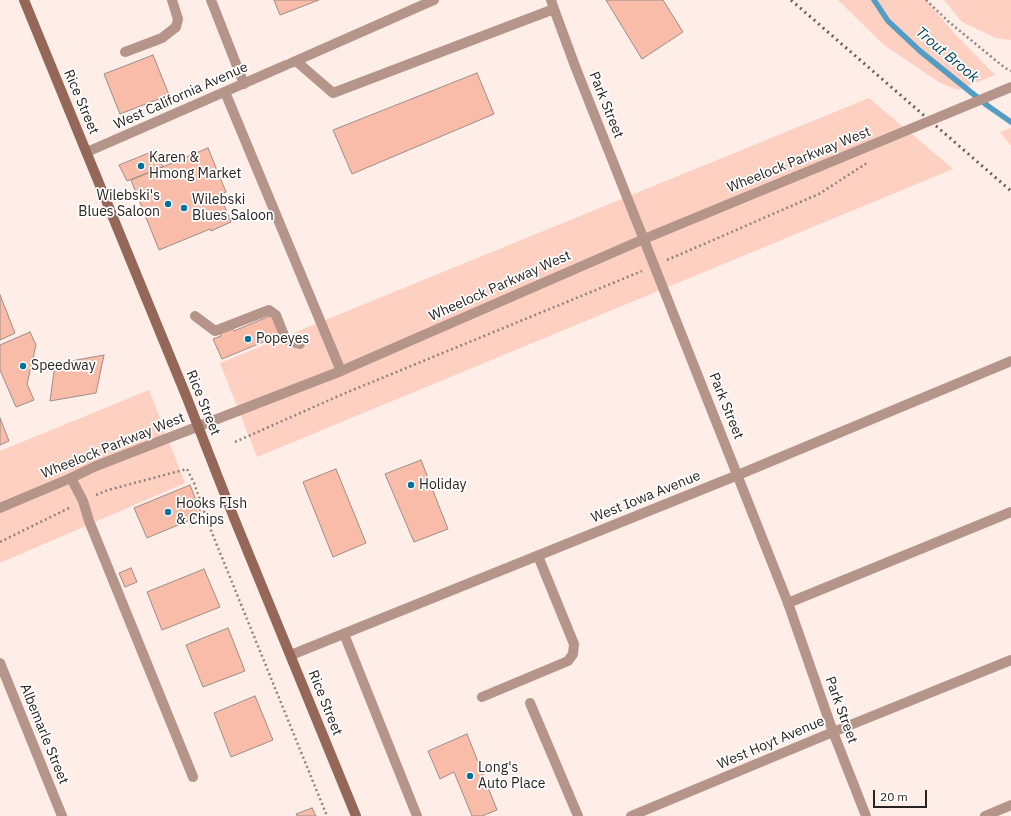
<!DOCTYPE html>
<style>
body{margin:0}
#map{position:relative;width:1011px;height:816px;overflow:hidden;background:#ffede7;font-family:"IBM Plex Sans",sans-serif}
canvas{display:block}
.scale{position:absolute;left:873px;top:790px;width:54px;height:18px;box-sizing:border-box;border:2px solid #282220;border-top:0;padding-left:5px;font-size:12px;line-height:14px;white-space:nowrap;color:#282220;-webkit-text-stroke:3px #fff;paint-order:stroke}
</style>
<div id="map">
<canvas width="1011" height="816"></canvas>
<div class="scale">20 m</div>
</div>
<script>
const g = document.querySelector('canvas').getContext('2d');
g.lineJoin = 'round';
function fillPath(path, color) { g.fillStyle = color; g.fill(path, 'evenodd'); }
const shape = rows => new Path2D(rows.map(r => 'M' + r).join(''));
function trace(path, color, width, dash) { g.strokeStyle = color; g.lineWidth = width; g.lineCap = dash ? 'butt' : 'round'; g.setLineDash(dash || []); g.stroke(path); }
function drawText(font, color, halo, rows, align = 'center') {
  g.font = font + ' "IBM Plex Sans",sans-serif'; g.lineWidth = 3.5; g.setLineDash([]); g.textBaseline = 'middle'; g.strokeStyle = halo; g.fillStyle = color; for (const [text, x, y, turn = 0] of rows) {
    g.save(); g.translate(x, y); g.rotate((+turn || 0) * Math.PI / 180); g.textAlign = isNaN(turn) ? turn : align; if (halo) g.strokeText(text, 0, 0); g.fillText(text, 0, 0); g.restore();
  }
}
fillPath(shape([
 [838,0,926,0,955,34,995,75,958,90,940,83,884,45],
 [944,0,1011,0,1011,40,996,38,962,22],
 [869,98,953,169,257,457,220,363],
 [1011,128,1011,146,1000,132],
 [149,390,185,483,0,563,0,451]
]), '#fdd0c2');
trace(shape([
 [874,0,888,21,920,51,988,106,1011,122]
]), '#539dc4', 5.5);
const building = shape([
 [274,0,319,0,280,15,274,0],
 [606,0,663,0,683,32,642,59,606,0],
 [153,55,169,95,120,114,104,74,153,55],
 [477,73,494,114,352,174,333,130,477,73],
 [208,148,226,192,220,195,231,222,211,231,210,229,159,250,131,180,208,148],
 [156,150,163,167,127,181,119,165,156,150],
 [0,295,15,333,0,340,0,295],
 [272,315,280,335,222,359,213,339,221,336,219,332,233,327,234,331,272,315],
 [30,332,36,345,27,384,34,400,16,407,0,370,0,345,30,332],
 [104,355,96,393,50,401,55,364,104,355],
 [0,418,9,441,0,445,0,418],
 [421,460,448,529,414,542,385,474,421,460],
 [336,469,366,543,333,557,303,482,336,469],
 [190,485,202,515,147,538,134,508,190,485],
 [131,568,137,582,125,587,119,573,131,568],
 [204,569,220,607,162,630,147,592,204,569],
 [228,628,245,671,203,687,186,645,228,628],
 [255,696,273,740,231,757,214,713,255,696],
 [467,734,497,810,482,816,472,816,454,772,440,779,428,751,467,734],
 [312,808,316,816,297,816,296,814,312,808]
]);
fillPath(building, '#f8bca8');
trace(building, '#9d8d87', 1);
trace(shape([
 [926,0,949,22,1005,68,1011,71],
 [667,260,819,194,867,163],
 [235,442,343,394,642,271],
 [96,495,108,490,187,469,194,483,210,528,327,816],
 [0,542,71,507]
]), '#8f837f', 2.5, [2, 3]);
trace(shape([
 [554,9,575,66],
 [125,52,162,38,176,27,178,19,172,0],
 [296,61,333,93,554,9,551,0],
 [291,63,434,0],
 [225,92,341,371],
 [195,316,215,331,269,310,276,315,286,340,300,344],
 [71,478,83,501,89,521,193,777],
 [788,603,1011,512],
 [344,634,417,816],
 [482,697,568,661,573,654,574,644,538,556],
 [530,703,578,816],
 [985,816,1011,805]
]), '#b5948a', 10);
trace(shape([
 [211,0,244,84],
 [575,66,788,603,833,732,866,816],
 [87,152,286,65],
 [291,655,738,475,1011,361],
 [0,663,62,816],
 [631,816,833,732,1011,660]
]), '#b5948a', 10);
trace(shape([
 [0,508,71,478,96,466,341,371,644,239,821,166]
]), '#b5948a', 10);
trace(shape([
 [24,0,187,398,234,518,356,816]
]), '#956758', 10);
trace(shape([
 [791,0,1011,191]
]), '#665d5a', 3, [2, 4]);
trace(shape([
 [821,166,1011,87]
]), '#b5948a', 10);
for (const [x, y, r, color] of [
 [141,166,4,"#00729d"],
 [168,204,4,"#00729d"],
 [184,208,4,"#00729d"],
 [248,339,4,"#00729d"],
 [23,366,4,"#00729d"],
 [411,485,4,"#00729d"],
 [168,512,4,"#00729d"],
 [470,776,4,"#00729d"]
]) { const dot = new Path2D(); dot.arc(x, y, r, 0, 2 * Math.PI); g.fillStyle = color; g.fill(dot); trace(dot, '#fff', 1.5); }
drawText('14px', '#282220', '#fff', [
 ["West California Avenue",181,96,-24],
 ["Rice Street",81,102,67],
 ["Park Street",606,105,68],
 ["Wheelock Parkway West",799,160,-22],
 ["Wheelock Parkway West",500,286,-24],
 ["Rice Street",203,403,68],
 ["Park Street",726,406,68],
 ["Wheelock Parkway West",113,446,-22],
 ["West Iowa Avenue",646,497,-22],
 ["Rice Street",325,703,68],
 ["Park Street",841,710,70],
 ["Albemarle Street",44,734,68],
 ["West Hoyt Avenue",771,743,-23]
]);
drawText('14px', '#282220', '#fff', [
 ["Karen &",149,158],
 ["Hmong Market",149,174],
 ["Wilebski's",160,196,"right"],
 ["Blues Saloon",160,212,"right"],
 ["Wilebski",192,200],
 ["Blues Saloon",192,216],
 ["Popeyes",256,339],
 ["Speedway",31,366],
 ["Holiday",419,485],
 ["Hooks FIsh",176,504],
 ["& Chips",176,520],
 ["Long's",478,768],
 ["Auto Place",478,784]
], 'left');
drawText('italic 15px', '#01435d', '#fff', [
 ["Trout Brook",947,55,40]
]);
</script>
